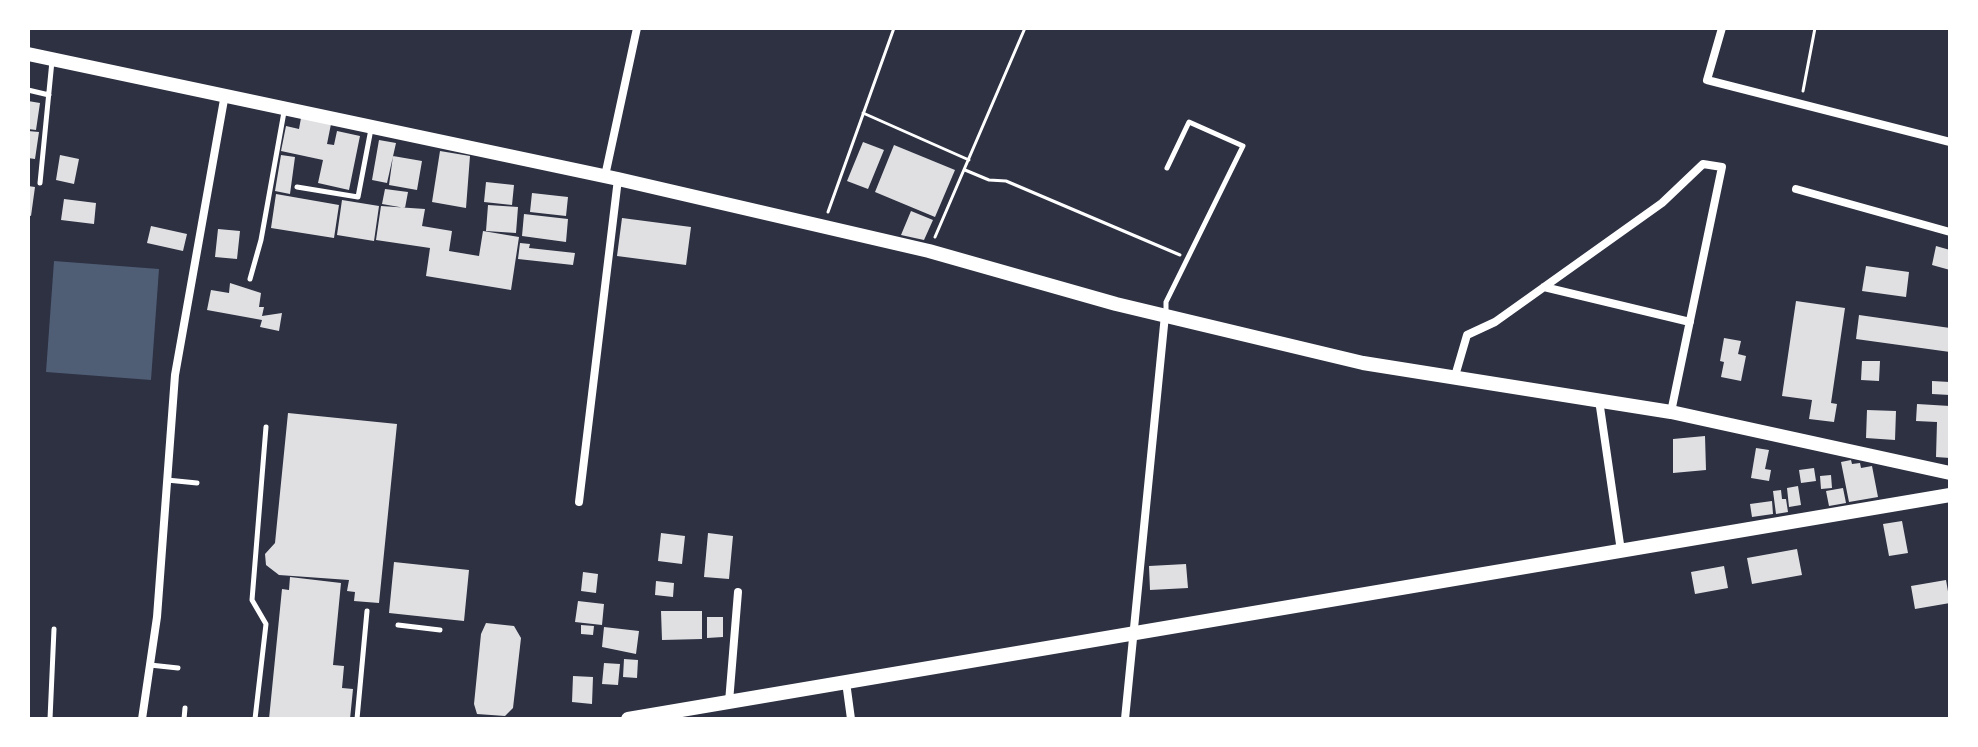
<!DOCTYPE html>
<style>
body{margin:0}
#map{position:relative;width:1978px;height:747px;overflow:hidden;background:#2d3142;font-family:Quicksand,sans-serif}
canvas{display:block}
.frame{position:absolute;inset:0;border:30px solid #fff;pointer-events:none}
</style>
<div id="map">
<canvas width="1978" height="747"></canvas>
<div class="frame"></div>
</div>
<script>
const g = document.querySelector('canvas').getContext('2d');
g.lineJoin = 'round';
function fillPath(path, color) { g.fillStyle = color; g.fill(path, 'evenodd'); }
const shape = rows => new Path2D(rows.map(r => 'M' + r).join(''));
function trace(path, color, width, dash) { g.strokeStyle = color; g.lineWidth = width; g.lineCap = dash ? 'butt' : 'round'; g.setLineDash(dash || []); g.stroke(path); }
fillPath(shape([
 [54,261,159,269,151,380,46,372]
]), '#4f5d75');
fillPath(shape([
 [28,101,40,103,36,130,28,129],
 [301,118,331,124,327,144,334,145,337,131,360,136,349,190,318,183,323,160,281,151,286,126,299,129],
 [28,131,39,132,35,159,28,158],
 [379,140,396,143,387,183,372,180],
 [863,142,884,150,868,189,847,181],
 [894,145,955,170,935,217,875,192],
 [440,151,470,156,466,208,432,202],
 [60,155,79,159,74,184,56,180],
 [281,155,295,157,290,194,275,191],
 [393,156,422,161,417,190,389,185],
 [486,182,514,185,512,205,484,202],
 [28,186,35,187,31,216,28,215],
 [385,189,408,192,405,208,382,204],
 [532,193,568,197,566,216,530,212],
 [276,194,339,205,334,238,271,228],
 [64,199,96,203,94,224,61,220],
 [342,200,379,206,374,241,337,235],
 [488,205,518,207,516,233,486,231],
 [381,206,425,209,422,226,452,231,449,251,479,256,483,231,519,237,511,290,426,276,430,248,376,240],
 [911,211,933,220,924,240,901,235],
 [524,214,568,219,566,242,522,236],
 [622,218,691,227,686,265,617,256],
 [151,226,187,234,183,251,147,243],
 [218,229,240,231,237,259,215,257],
 [520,243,530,244,529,248,575,253,573,265,518,259],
 [1936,246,1950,250,1950,270,1932,265],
 [1866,266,1909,272,1906,297,1862,291],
 [230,283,261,293,259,307,264,307,262,316,282,313,279,331,260,327,262,320,207,310,211,290,229,293],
 [1796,301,1845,308,1831,403,1837,404,1834,422,1809,419,1812,400,1782,396],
 [1859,315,1950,328,1950,352,1856,339],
 [1724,338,1741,341,1738,354,1746,356,1741,381,1721,377,1724,362,1720,361],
 [1862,361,1880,361,1879,381,1861,380],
 [1932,381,1950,382,1950,395,1932,394],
 [1917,404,1950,406,1950,458,1936,457,1937,422,1916,421],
 [1867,410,1896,411,1895,440,1866,438],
 [288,413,397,424,379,603,354,601,355,592,347,591,349,580,279,575,266,565,265,554,275,543],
 [1705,436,1706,470,1673,473,1673,439],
 [1756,448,1769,450,1765,469,1771,470,1769,481,1751,478],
 [1851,460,1852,464,1860,463,1861,468,1872,466,1878,497,1849,502,1841,462],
 [1814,468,1816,481,1801,483,1799,470],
 [1831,475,1832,488,1821,489,1820,476],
 [1798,486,1801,505,1789,507,1787,488],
 [1843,488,1846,503,1829,506,1826,491],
 [1781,490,1782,499,1786,499,1788,512,1776,514,1773,491],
 [1772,501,1773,514,1752,517,1750,504],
 [1902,521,1908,553,1889,556,1883,524],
 [661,533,685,536,682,564,658,561],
 [708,533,733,536,729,579,704,577],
 [1797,549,1802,575,1752,584,1747,558],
 [394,562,469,570,464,621,389,613],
 [1186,564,1188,588,1150,590,1149,566],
 [1724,566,1728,588,1695,594,1691,572],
 [583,572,598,574,596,593,581,591],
 [290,577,341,583,333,665,344,666,342,688,353,689,350,719,269,719,282,589,289,590],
 [1946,580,1950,603,1915,609,1911,586],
 [656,581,674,583,673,597,655,595],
 [578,601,604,604,602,625,575,622],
 [661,611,702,611,702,639,662,640],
 [707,617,723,617,723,637,707,638],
 [486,623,514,626,521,638,513,708,505,716,477,714,474,704,481,634],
 [581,625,594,626,593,635,581,634],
 [604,627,639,631,636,654,602,647],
 [624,659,638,660,637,678,623,677],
 [604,663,620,664,618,685,602,684],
 [573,676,593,677,592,704,572,702]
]), '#e0e0e3');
trace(shape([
 [1803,91,1815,28],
 [863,113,969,160],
 [965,170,989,180,1006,181,1180,255],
 [828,212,894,28],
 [935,237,1025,28]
]), '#fff', 3);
trace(shape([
 [28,90,49,95],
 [40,183,52,61],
 [297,187,358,197,371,129],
 [250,279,261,240,284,112],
 [1166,313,1166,302,1243,146,1189,122,1167,168],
 [167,480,197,483],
 [398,625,440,630],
 [150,665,178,668],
 [50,719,54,629],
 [184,719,185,708],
 [255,719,266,624,252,600,266,427],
 [357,719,367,611]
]), '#fff', 5);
trace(shape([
 [1722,28,1707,80,1950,142],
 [605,176,637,28],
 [1796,189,1950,232],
 [1544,287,1690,322],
 [1455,376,1467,335,1495,322,1662,203,1703,164,1722,167,1671,412],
 [1599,400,1621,551],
 [579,502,618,179],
 [846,682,851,719],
 [729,702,738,592],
 [142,719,157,617,175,375,225,94],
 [1125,719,1165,315]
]), '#fff', 8);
trace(shape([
 [28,54,618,179,929,251,1116,304,1363,363,1671,412,1950,473],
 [628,719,1950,495]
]), '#fff', 14);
</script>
